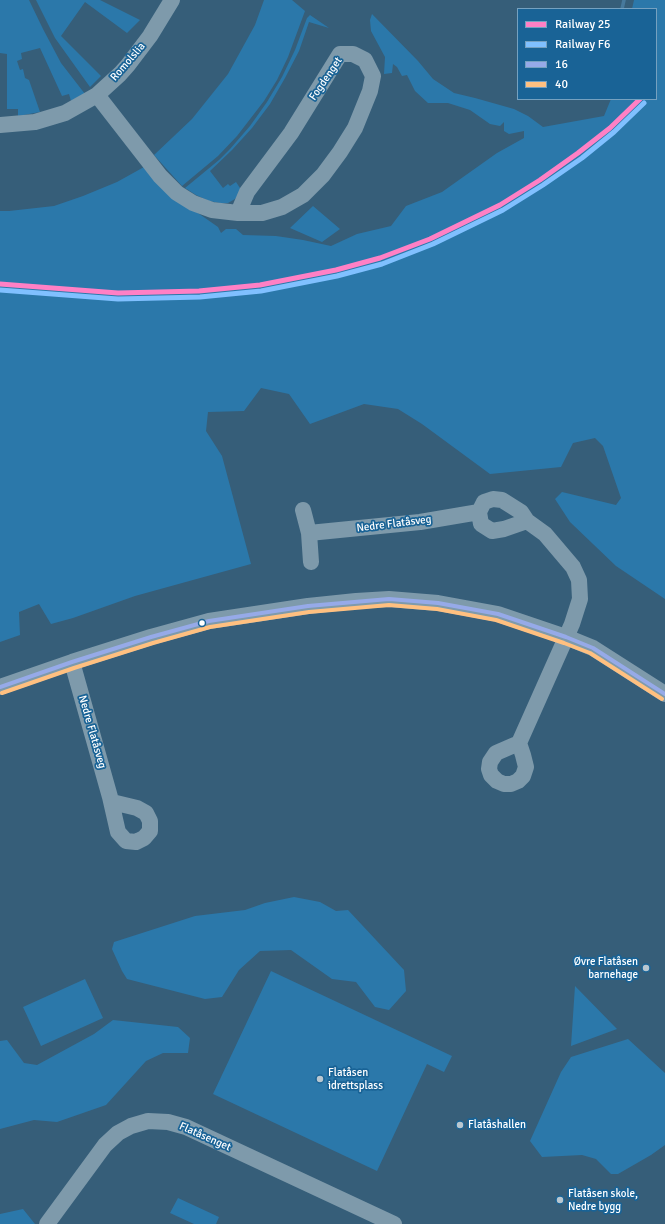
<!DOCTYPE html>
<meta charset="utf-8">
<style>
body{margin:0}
#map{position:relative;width:665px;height:1224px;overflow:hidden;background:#365e79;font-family:Signika,sans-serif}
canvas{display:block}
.legend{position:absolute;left:517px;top:8px;width:140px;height:92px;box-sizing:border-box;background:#196396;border:1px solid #75a1c0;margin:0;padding:5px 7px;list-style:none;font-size:12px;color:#fff}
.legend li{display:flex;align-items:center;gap:8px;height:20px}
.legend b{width:20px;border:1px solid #75a1c0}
</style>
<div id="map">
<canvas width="665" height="1224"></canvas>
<ul class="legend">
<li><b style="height:5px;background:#ff80c5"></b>Railway 25</li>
<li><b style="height:5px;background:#80c0ff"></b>Railway F6</li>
<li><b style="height:5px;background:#96aae8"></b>16</li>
<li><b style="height:5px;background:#ffc080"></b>40</li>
</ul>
</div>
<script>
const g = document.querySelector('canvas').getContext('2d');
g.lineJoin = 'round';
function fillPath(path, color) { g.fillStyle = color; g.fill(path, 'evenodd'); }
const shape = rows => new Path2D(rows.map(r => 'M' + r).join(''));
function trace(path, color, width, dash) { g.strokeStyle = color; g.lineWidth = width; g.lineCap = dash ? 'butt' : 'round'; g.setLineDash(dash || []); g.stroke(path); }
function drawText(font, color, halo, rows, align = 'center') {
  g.font = font + ' Signika,sans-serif'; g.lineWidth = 3.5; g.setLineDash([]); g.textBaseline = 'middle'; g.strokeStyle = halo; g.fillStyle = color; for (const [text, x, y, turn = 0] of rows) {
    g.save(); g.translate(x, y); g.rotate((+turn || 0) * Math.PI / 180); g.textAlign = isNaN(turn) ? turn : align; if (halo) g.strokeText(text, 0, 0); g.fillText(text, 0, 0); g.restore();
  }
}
fillPath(shape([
 [0,0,29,0,43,29,61,63,85,94,71,101,69,94,62,96,40,48,21,53,22,59,17,61,20,70,23,69,25,78,29,80,40,112,18,116,18,109,7,109,7,54,0,53],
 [36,0,100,0,140,20,127,33,85,2,61,36,101,76,90,87,55,38],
 [264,0,292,0,305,11,288,57,277,80,264,101,237,136,218,156,182,186,154,155,192,119,228,74,255,25],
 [634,0,665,0,665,599,616,566,570,522,555,499,562,492,616,505,621,498,603,446,595,438,573,443,561,467,490,474,422,424,398,409,364,404,310,424,289,394,261,388,244,411,208,412,206,431,222,456,251,564,135,596,73,618,51,624,39,604,19,612,20,635,0,642,0,211,9,211,54,206,83,196,117,182,144,167,175,197,218,227,221,233,226,229,236,229,243,235,276,236,303,240,331,246,357,234,391,226,406,206,442,192,497,153,524,138,524,131,509,134,504,131,504,122,500,126,490,124,470,110,448,103,428,103,415,91,407,75,402,76,397,67,393,64,392,73,384,74,385,57,371,31,370,20,372,14,418,61,433,79,454,93,475,98,514,109,528,116,543,127,604,116,611,99,656,99,656,9,632,9],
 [310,15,329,28,309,22,299,51,285,78,270,104,252,128,232,150,210,171,223,188,228,184,230,186,236,182,242,191,235,199,228,203,220,203,209,201,196,195,185,188,219,160,230,149,250,126,267,102,282,77,295,50,307,18],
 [313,206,340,229,322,242,290,228],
 [294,897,320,902,336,911,348,910,404,970,406,991,389,1010,375,1007,356,982,332,979,291,950,260,951,239,970,222,997,205,999,127,979,122,971,112,949,114,942,195,916,245,910,265,903],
 [271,971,452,1056,444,1072,427,1064,377,1171,213,1094],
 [85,979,103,1018,41,1046,23,1007],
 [575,986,617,1029,571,1046],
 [113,1020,178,1027,190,1038,188,1053,163,1053,146,1061,106,1105,57,1122,34,1120,0,1129,0,1041,7,1040,24,1063,37,1065,94,1034],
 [628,1039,665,1073,665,1145,651,1155,618,1174,611,1174,596,1159,582,1155,542,1157,530,1141,561,1072,571,1057],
 [178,1198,219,1217,216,1224,194,1224,170,1213],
 [23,1209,35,1224,0,1224,0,1214]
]), '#2b78aa');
trace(shape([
 [622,9,624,0]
]), '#47799c', 3.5);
trace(shape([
 [97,95,160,176,177,193,193,203,212,210,238,213,262,213,282,207,303,195,323,175,340,152,355,128,370,91,373,76,365,60,353,54,340,54,291,133,247,192,238,213],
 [0,125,35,122,65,113,97,95,120,74,128,65,150,36,172,0],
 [303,510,309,533],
 [311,562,309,533,420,522,479,512],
 [72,662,110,797,118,832,126,841,136,842,144,838,150,831,150,821,146,813,137,808,112,802],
 [0,687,72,662,151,637,209,621,308,606,356,601,389,599,438,603,498,614,566,637,593,648,665,694],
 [519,743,523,755,526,767,523,776,518,781,511,784,504,784,497,781,491,775,489,769,490,762,496,753,519,743,572,624,580,599,579,580,573,567,545,534,527,521,521,512,502,500,493,499,484,502,479,512,481,524,492,531,504,529,527,521],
 [47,1224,105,1145,118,1133,131,1126,148,1121,168,1122,186,1127,394,1224]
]), '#7e9aab', 16);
trace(shape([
 [0,687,72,662,151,637,209,621,308,606,389,599,438,603,498,614,566,637,593,648,665,694]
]), '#96aae8', 4);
trace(shape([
 [2,693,74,668,153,643,210,627,309,612,389,605,437,609,496,620,564,643,590,653,662,699]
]), '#ffc080', 4);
trace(shape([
 [0,284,118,293,199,291,260,285,336,270,380,258,430,239,500,205,540,180,578,153,610,128,640,99]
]), '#ff80c5', 5);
trace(shape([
 [0,290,118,299,200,297,261,291,337,276,382,264,433,244,503,210,543,185,582,158,614,132,644,103]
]), '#80c0ff', 5);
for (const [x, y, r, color] of [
 [202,623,3.5,"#fff"],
 [646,968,4,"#b9c7d0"],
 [320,1079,4,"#b9c7d0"],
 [460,1125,4,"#b9c7d0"],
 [560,1200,4,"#b9c7d0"]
]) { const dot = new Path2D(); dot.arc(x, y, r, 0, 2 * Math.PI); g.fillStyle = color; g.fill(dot); trace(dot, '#196396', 1.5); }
drawText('11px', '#fff', '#196396', [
 ["Romolslia",128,62,-49],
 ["Fogdenget",326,79,-56],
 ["Nedre Flatåsveg",394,524,-7],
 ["Nedre Flatåsveg",92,732,74],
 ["Flatåsenget",205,1137,24]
]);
drawText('11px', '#fff', '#196396', [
 ["Øvre Flatåsen",638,962,"right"],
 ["barnehage",638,975,"right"],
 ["Flatåsen",328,1073],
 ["idrettsplass",328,1086],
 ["Flatåshallen",468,1125],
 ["Flatåsen skole,",568,1194],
 ["Nedre bygg",568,1207]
], 'left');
</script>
